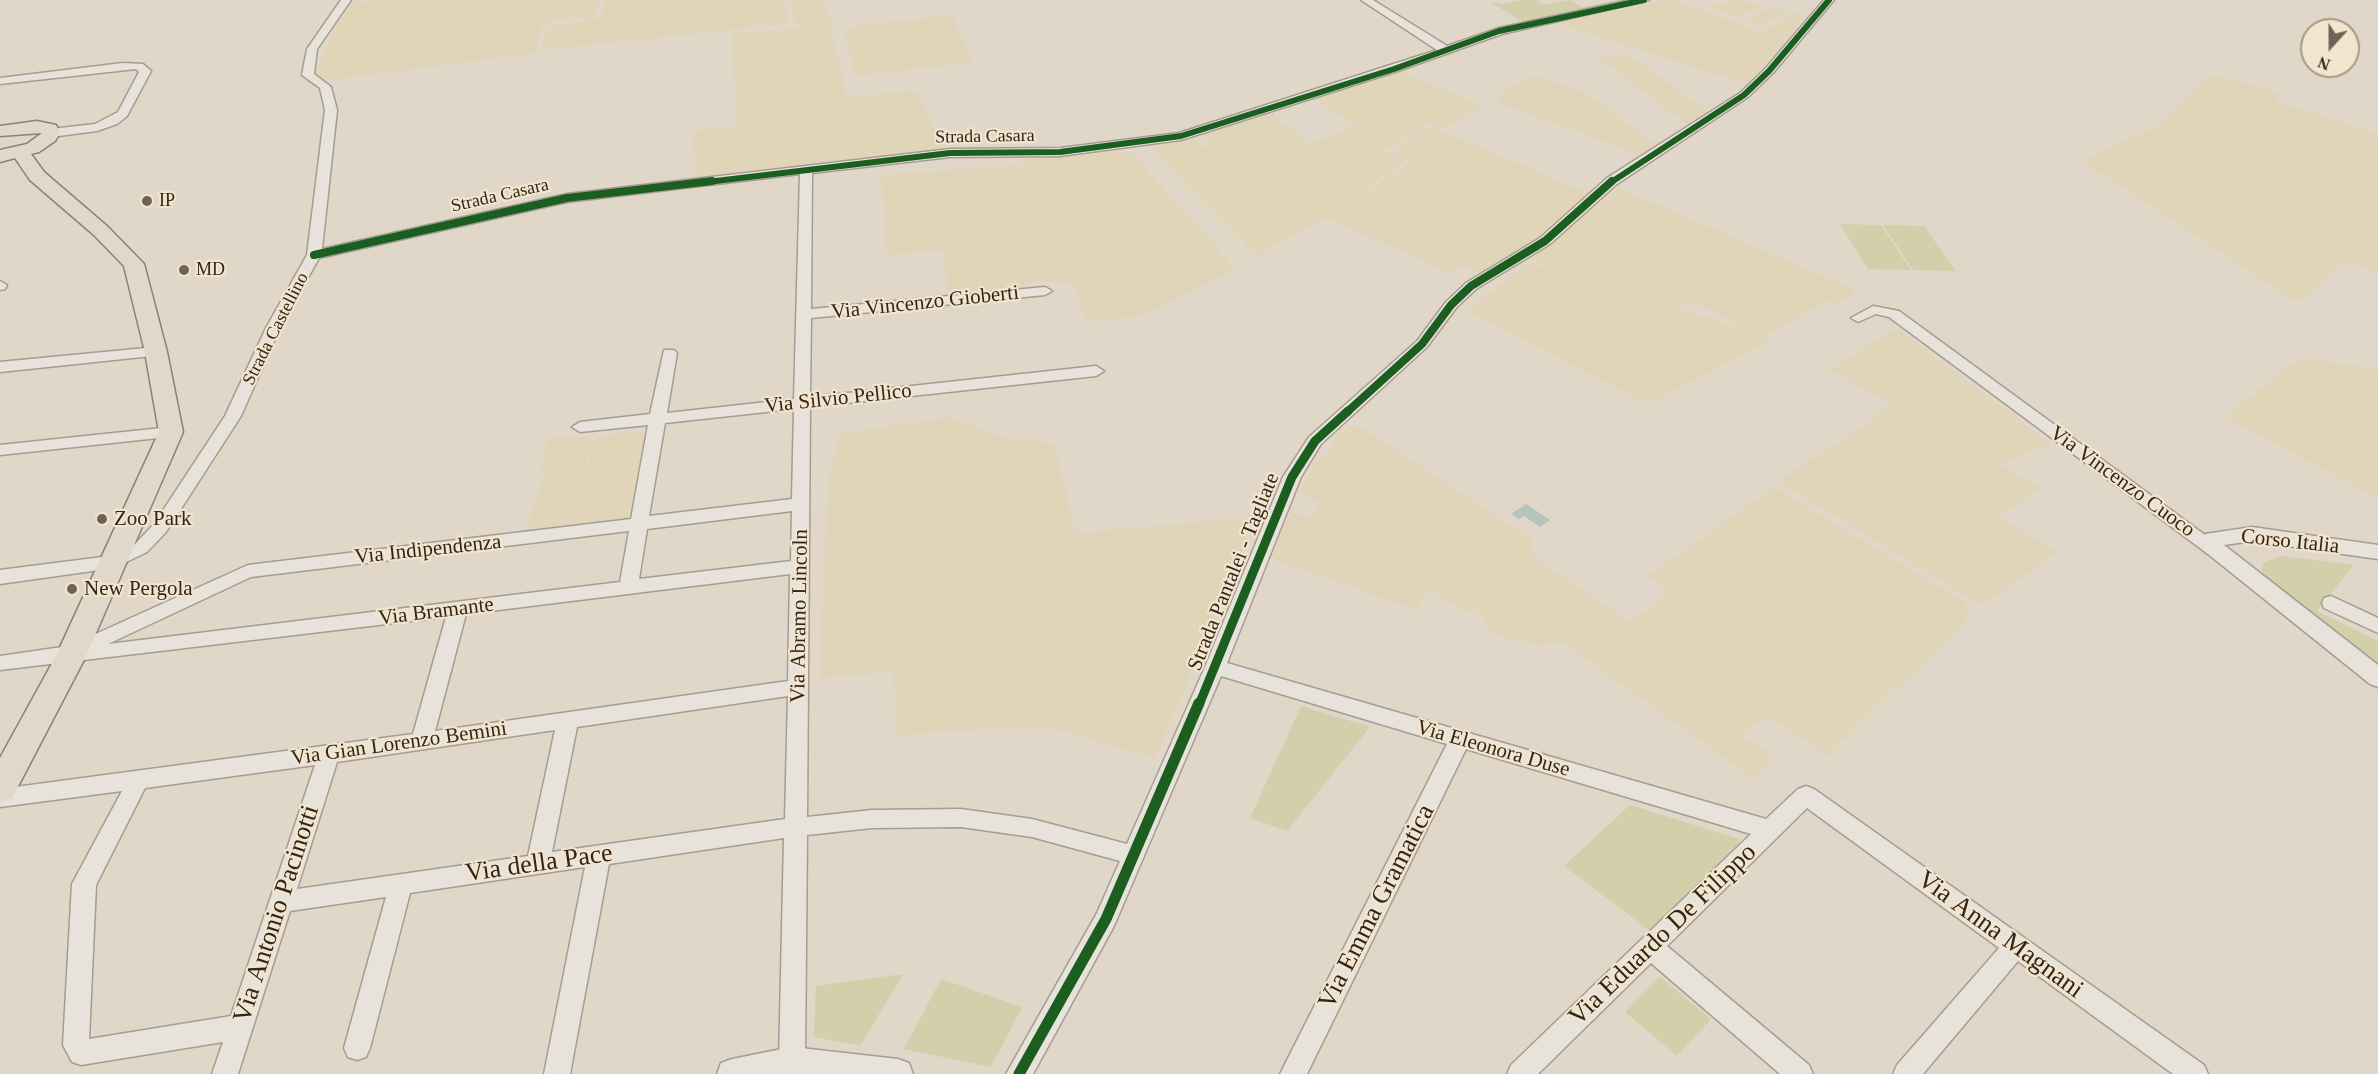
<!DOCTYPE html>
<style>
body{margin:0}
#map{position:relative;width:2378px;height:1074px;overflow:hidden;background:#e0d7c8;font-family:"Times New Roman",serif}
canvas{display:block}
.north{position:absolute;left:2300px;top:18px;width:60px;height:60px;box-sizing:border-box;background:#f3e5cd;border:2px solid #a69886;border-radius:50%;rotate:201deg;font-size:16px;font-weight:700;line-height:24px;text-align:center;color:#32251c}
.north::after{content:'';display:block;margin:auto;width:21px;height:27px;background:#6f6358;clip-path:polygon(50% 0,100% 100%,50% 72%,0 100%)}
</style>
<div id="map">
<canvas width="2378" height="1074"></canvas>
<div class="north">N</div>
</div>
<script>
const g = document.querySelector('canvas').getContext('2d');
g.lineJoin = 'round';
function fillPath(path, color) { g.fillStyle = color; g.fill(path, 'evenodd'); }
const shape = rows => new Path2D(rows.map(r => 'M' + r).join(''));
function trace(path, color, width, dash) { g.strokeStyle = color; g.lineWidth = width; g.lineCap = dash ? 'butt' : 'round'; g.setLineDash(dash || []); g.stroke(path); }
function drawText(font, color, halo, rows, align = 'center') {
  g.font = font + ' "Times New Roman",serif'; g.lineWidth = 4.5; g.setLineDash([]); g.textBaseline = 'middle'; g.strokeStyle = halo; g.fillStyle = color; for (const [text, x, y, turn = 0] of rows) {
    g.save(); g.translate(x, y); g.rotate((+turn || 0) * Math.PI / 180); g.textAlign = isNaN(turn) ? turn : align; if (halo) g.strokeText(text, 0, 0); g.fillText(text, 0, 0); g.restore();
  }
}
fillPath(shape([
 [399,0,599,0,596,16,553,21,542,26,536,52,530,54,329,80,315,74,334,29,352,3],
 [606,0,783,0,789,24,540,50,546,27,600,18],
 [790,0,824,0,832,24,805,26,795,22],
 [1667,0,1675,0,1787,42,1747,84,1552,22],
 [1740,0,1762,6,1737,17,1708,7],
 [1769,8,1787,11,1763,26,1743,21],
 [1794,12,1801,13,1805,18,1785,40,1759,30,1770,28],
 [947,16,953,17,973,62,856,76,843,30,861,25],
 [830,26,847,97,917,90,944,150,698,179,692,131,738,126,731,33],
 [1628,54,1709,112,1688,125,1598,58],
 [1402,72,1483,106,1443,128,1429,123,1384,151,1406,161,1362,190,1365,193,1410,162,1392,151,1426,128,1433,127,1590,194,1521,252,1484,274,1463,266,1451,273,1325,217,1256,256,1150,147,1194,139,1206,149,1212,147,1201,136,1270,112,1308,144,1355,127,1313,98],
 [2212,74,2282,93,2274,101,2378,133,2378,273,2344,261,2298,303,2082,161,2156,127],
 [1536,75,1588,94,1659,146,1643,156,1496,102,1501,99,1496,96],
 [1130,151,1236,269,1143,316,1087,322,1072,282,1034,282,1025,286,948,293,943,250,887,255,881,175,1024,165,1021,159],
 [1619,188,1853,289,1855,294,1835,304,1827,301,1763,336,1770,341,1648,404,1467,311,1530,262,1548,271,1552,270,1531,258],
 [1692,301,1738,324,1738,325,1731,327,1717,320,1679,311],
 [1896,328,2051,444,1999,464,2041,488,1998,517,2058,552,1982,606,1778,481,1866,424,1892,403,1829,370],
 [2299,358,2378,369,2378,498,2225,417],
 [950,417,1004,438,1054,443,1076,533,1256,517,1155,758,1045,726,895,735,894,672,819,678,828,482,840,434],
 [1359,426,1533,540,1530,554,1630,622,1670,592,1648,576,1774,487,1965,602,1969,613,1966,620,1828,756,1767,715,1740,735,1776,757,1752,777,1560,641,1541,646,1492,634,1477,608,1470,614,1428,589,1417,610,1271,559,1290,513,1310,517,1320,503,1299,493,1321,453,1327,457,1334,438,1350,427],
 [647,431,628,518,527,529,544,475,586,471,595,436],
 [578,435,578,438,593,436,584,470,538,474,549,438]
]), '#e0d5b9');
fillPath(shape([
 [1523,0,1537,0,1544,5,1570,0,1582,7,1617,0,1636,0,1524,22,1491,3,1503,4],
 [1840,224,1881,225,1911,270,1868,269],
 [1883,225,1924,226,1956,271,1913,270],
 [2281,556,2354,565,2317,611,2378,641,2378,663,2266,577,2262,571,2263,563],
 [1301,706,1370,727,1287,831,1250,818],
 [1630,805,1739,839,1739,843,1650,931,1564,866],
 [903,974,860,1046,814,1037,816,986],
 [1660,977,1711,1019,1677,1056,1625,1012],
 [941,979,1022,1007,991,1067,904,1049]
]), '#d2cfab');
fillPath(shape([
 [1526,504,1550,520,1540,527,1524,516,1519,519,1511,514]
]), '#b5c5b9');
const minor = shape([
 [341,0,351,0,317,49,314,74,331,87,337,110,322,249,567,194,950,149,1060,148,1179,133,1437,50,1361,0,1373,0,1447,46,1499,28,1630,0,1649,0,1502,34,1398,71,1181,140,1060,156,950,157,812,173,811,309,1045,287,1052,291,1045,295,811,318,810,397,1096,366,1104,371,1096,376,810,407,807,817,872,810,961,809,1032,819,1127,844,1205,667,1283,477,1309,437,1417,341,1446,302,1466,283,1540,238,1607,178,1740,93,1765,69,1824,0,1834,0,1773,73,1748,97,1617,184,1550,244,1476,289,1456,308,1427,347,1321,444,1301,477,1227,663,1766,819,1798,789,1806,786,1814,789,2204,1065,2208,1074,2173,1074,2018,961,1923,1074,1893,1074,1897,1065,1999,948,1807,808,1667,946,1809,1065,1813,1074,1780,1074,1651,963,1538,1074,1507,1074,1511,1065,1751,834,1466,749,1307,1074,1280,1074,1447,744,1221,676,1114,926,1033,1074,1006,1074,1097,913,1120,861,1032,837,961,827,872,828,807,835,805,1062,801,1071,793,1074,783,1071,779,1062,784,838,609,864,570,1074,544,1074,585,867,410,893,370,1048,366,1057,357,1060,348,1057,344,1048,386,897,290,911,238,1074,212,1074,223,1042,81,1065,72,1062,63,1045,72,884,122,791,0,807,0,789,413,734,446,617,0,670,0,656,69,646,248,565,631,519,648,425,580,432,572,427,580,422,650,414,664,350,674,350,677,353,667,413,794,399,800,174,567,202,319,258,280,328,241,416,166,532,147,552,114,568,0,584,0,570,110,556,135,544,154,524,225,416,266,328,307,255,325,110,320,88,302,75,307,49,341,0],
 [794,409,792,499,649,516,665,423,794,409],
 [792,511,791,561,639,579,647,529,792,511],
 [629,531,620,582,108,644,251,577,629,531],
 [790,574,788,681,435,731,466,614,790,574],
 [788,696,785,819,552,852,577,727,788,696],
 [555,730,528,856,297,889,337,762,555,730],
 [315,765,231,1016,89,1039,96,885,145,788,315,765],
 [123,63,143,64,151,71,127,116,117,124,97,131,51,137,45,133,51,129,95,124,118,112,139,72,136,69,0,84,0,78,123,63],
 [0,281,7,285,5,289,0,290,0,281],
 [1873,306,1899,311,2220,546,2223,550,2220,554,2208,554,1889,317,1876,314,1858,322,1851,318,1873,306],
 [156,347,164,352,161,355,0,372,0,362,156,347],
 [171,427,177,428,179,432,177,436,0,455,0,445,171,427],
 [2331,596,2378,618,2378,633,2324,608,2322,603,2324,598,2331,596]
]);
const tertiary = shape([
 [2252,527,2378,545,2378,559,2252,541,2224,545,2378,665,2378,687,2370,684,2203,550,2201,539,2205,534,2252,527],
 [792,1047,898,1059,909,1063,913,1074,717,1074,721,1063,732,1059,792,1047]
]);
const primary = shape([
 [37,121,56,125,60,133,55,141,39,152,31,154,44,172,108,227,144,264,167,352,183,432,86,656,12,798,0,802,0,758,56,656,159,432,145,352,124,266,94,235,30,180,15,158,0,162,0,150,27,144,42,133,0,136,0,126,37,121]
]);
trace(minor, '#a59c92', 3);
trace(tertiary, '#a59c92', 3);
trace(primary, '#8a8279', 3);
fillPath(minor, '#e8e3da');
fillPath(tertiary, '#e8e3da');
fillPath(primary, '#e0d8cb');
trace(shape([
 [699,183,950,153,1060,152,1181,136,1394,69,1499,31,1644,0],
 [1610,183,1744,95,1769,71,1829,0]
]), '#1b5e20', 6);
trace(shape([
 [314,255,567,198,712,181],
 [1346,413,1422,344,1451,305,1471,286,1545,241,1612,181]
]), '#1b5e20', 8);
trace(shape([
 [1199,705,1292,477,1315,441,1348,411]
]), '#1b5e20', 9);
trace(shape([
 [1019,1074,1106,919,1199,703]
]), '#1b5e20', 11);
for (const [x, y, r, color] of [
 [147,201,6,"#6f6358"],
 [184,270,6,"#6f6358"],
 [102,519,6,"#6f6358"],
 [72,589,6,"#6f6358"]
]) { const dot = new Path2D(); dot.arc(x, y, r, 0, 2 * Math.PI); g.fillStyle = color; g.fill(dot); trace(dot, '#f3e5cd', 2); }
drawText('18px', '#32251c', '#f3e5cd', [
 ["Strada Casara",985,137,-1],
 ["Strada Casara",500,196,-13],
 ["Strada Castellino",276,329,-63]
]);
drawText('18px', '#32251c', '#f3e5cd', [
 ["IP",159,201],
 ["MD",196,270]
], 'left');
drawText('21px', '#32251c', '#f3e5cd', [
 ["Via Vincenzo Gioberti",925,303,-6],
 ["Via Silvio Pellico",838,399,-6],
 ["Via Vincenzo Cuoco",2122,482,36],
 ["Corso Italia",2290,542,6],
 ["Via Indipendenza",428,550,-6],
 ["Strada Pantalei - Tagliate",1234,572,-68],
 ["Via Bramante",436,612,-7],
 ["Via Abramo Lincoln",800,616,-89],
 ["Via Gian Lorenzo Bemini",399,744,-8],
 ["Via Eleonora Duse",1493,749,16]
]);
drawText('21px', '#32251c', '#f3e5cd', [
 ["Zoo Park",114,519],
 ["New Pergola",84,589]
], 'left');
drawText('26px', '#32251c', '#f3e5cd', [
 ["Via della Pace",539,864,-8],
 ["Via Emma Gramatica",1377,907,-63],
 ["Via Antonio Pacinotti",277,914,-72],
 ["Via Eduardo De Filippo",1663,935,-44],
 ["Via Anna Magnani",2000,935,36]
]);
</script>
